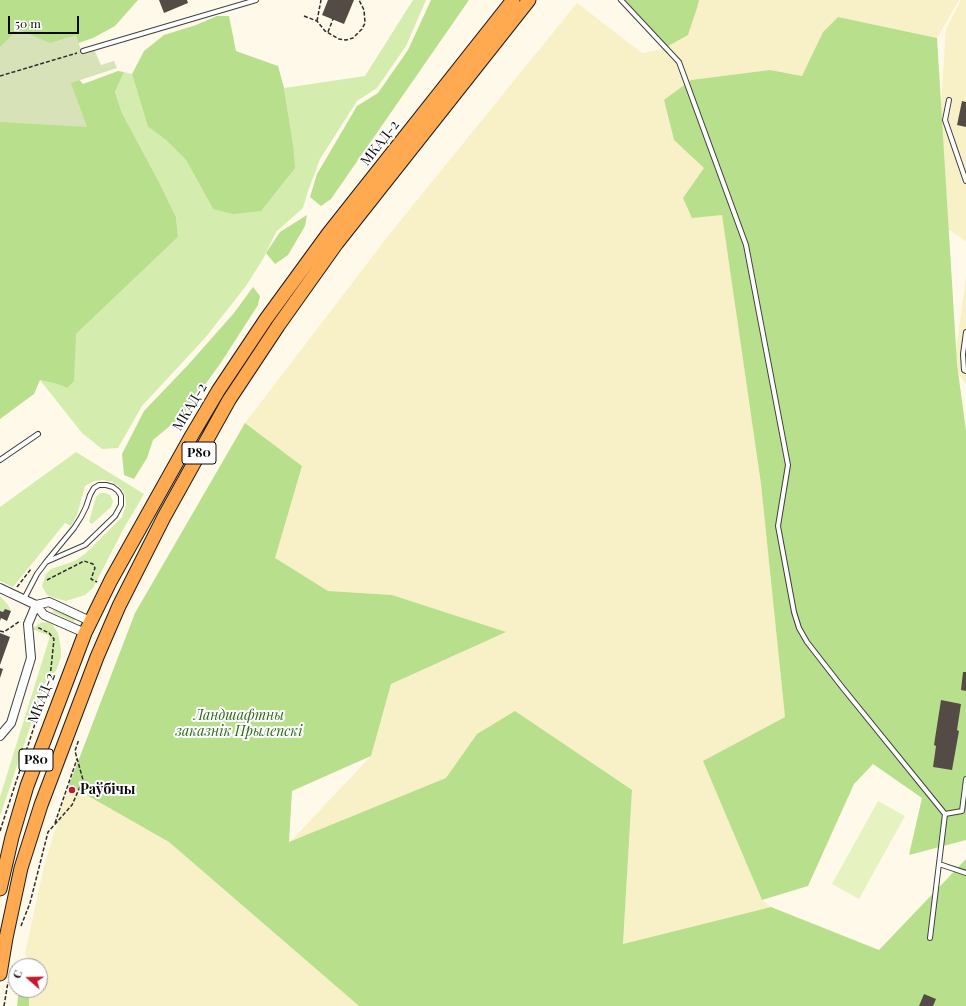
<!DOCTYPE html>
<meta charset="utf-8">
<style>
body{margin:0}
#map{position:relative;width:966px;height:1006px;overflow:hidden;background:#fff9e9;font-family:"Playfair Display",serif}
canvas{display:block}
.north{position:absolute;left:8px;top:958px;width:40px;height:40px;box-sizing:border-box;background:#fff;border:1px solid #9d9d9d;border-radius:50%;rotate:290deg;font-size:11px;font-weight:700;line-height:16px;text-align:center;color:#0b0b0b}
.north::after{content:'';display:block;margin:auto;width:14px;height:18px;background:#c8162d;clip-path:polygon(50% 0,100% 100%,50% 72%,0 100%)}
.scale{position:absolute;left:8px;top:16px;width:71px;height:18px;box-sizing:border-box;border:2px solid #0b0b0b;border-top:0;padding-left:5px;font-size:12px;line-height:14px;white-space:nowrap;color:#0b0b0b;-webkit-text-stroke:3px #fff;paint-order:stroke}
</style>
<div id="map">
<canvas width="966" height="1006"></canvas>
<div class="north">С</div>
<div class="scale">50 m</div>
</div>
<script>
const g = document.querySelector('canvas').getContext('2d');
g.lineJoin = 'round';
function fillPath(path, color) { g.fillStyle = color; g.fill(path, 'evenodd'); }
const shape = rows => new Path2D(rows.map(r => 'M' + r).join(''));
function trace(path, color, width, dash) { g.strokeStyle = color; g.lineWidth = width; g.lineCap = dash ? 'butt' : 'round'; g.setLineDash(dash || []); g.stroke(path); }
function drawText(font, color, halo, rows, align = 'center') {
  g.font = font + ' "Playfair Display",serif'; g.lineWidth = 4; g.setLineDash([]); g.textBaseline = 'middle'; g.strokeStyle = halo; g.fillStyle = color; for (const [text, x, y, turn = 0] of rows) {
    g.save(); g.translate(x, y); g.rotate((+turn || 0) * Math.PI / 180); g.textAlign = isNaN(turn) ? turn : align; if (halo) g.strokeText(text, 0, 0); g.fillText(text, 0, 0); g.restore();
  }
}
fillPath(shape([
 [699,0,959,0,937,38,838,17,823,32,802,76,770,70,691,80,664,101,674,140,705,168,683,198,722,215,761,484,785,717,703,761,762,900,771,907,623,944,632,790,477,734,447,778,289,843,371,756,391,684,505,632,392,595,328,591,274,558,302,466,245,423,392,231,577,3,642,53,663,49,688,35,697,8],
 [961,0,966,0,966,241,933,219,946,29],
 [966,276,966,385,954,366],
 [69,785,169,842,359,1006,29,1006,29,990,40,990,40,966,30,966,25,954,44,866]
]), '#f8f0c6');
fillPath(shape([
 [413,0,426,0,406,46,377,88,357,101,320,159,308,191,303,208,276,232,263,259,246,286,205,338,142,406,118,448,102,449,82,433,40,380,57,384,67,388,76,334,178,237,176,217,159,182,122,113,115,92,124,72,132,74,148,127,166,140,186,160,213,209,293,144,284,88,365,76],
 [76,452,144,494,124,528,93,588,85,595,66,601,58,599,47,595,42,586,46,574,51,569,75,561,86,553,122,517,126,505,125,495,120,487,112,482,103,480,94,481,85,486,77,515,71,526,65,523,13,587,0,581,0,507],
 [100,493,105,493,110,495,113,501,111,507,92,524,89,522,96,497],
 [0,596,8,605,11,611,5,609,3,612,0,611],
 [53,610,72,617,75,619,74,622,52,612],
 [46,622,52,624,58,633,61,648,61,657,56,671,45,683,0,816,0,797,50,636,32,629,40,623]
]), '#d4edae');
fillPath(shape([
 [0,0,138,0,115,26,93,38,0,70],
 [431,0,469,0,331,199,321,206,310,197,317,174,357,106,378,93,408,50],
 [624,0,699,0,697,8,688,35,663,49,637,18],
 [217,16,229,16,236,51,278,66,284,88,293,144,295,168,261,211,233,214,213,209,186,160,166,140,148,127,132,74,144,51,164,35,196,25],
 [838,17,937,38,957,364,966,431,966,840,909,855,922,798,873,764,854,784,808,886,762,900,703,761,785,717,761,484,722,215,692,218,683,198,704,168,674,140,664,100,691,80,770,70,802,76,823,32],
 [63,62,83,84,118,71,124,72,115,92,122,113,159,182,176,217,178,237,76,334,74,381,67,388,57,384,40,380,34,394,0,419,0,83],
 [307,215,305,226,288,255,275,264,266,253,280,232],
 [253,287,260,296,258,305,220,364,183,415,153,440,147,458,134,479,124,475,122,454,144,411,188,365,234,313],
 [245,423,302,466,275,558,328,591,392,595,506,632,391,684,371,756,292,791,289,842,446,778,477,734,515,711,632,790,623,944,771,907,879,950,966,859,966,1006,359,1006,169,842,69,785,135,613],
 [19,990,29,990,29,1006,17,1006]
]), '#b8df8c');
fillPath(shape([
 [18,29,50,43,76,35,82,53,94,49,101,65,114,61,117,68,71,83,87,127,0,122,0,47]
]), '#d8e2b8');
fillPath(shape([
 [878,801,905,816,859,899,832,884]
]), '#e6f3c1');
fillPath(shape([
 [159,0,187,0,188,3,164,13],
 [328,0,354,0,344,24,322,15],
 [962,101,966,102,966,127,957,125],
 [5,609,11,611,7,621,1,618,0,621,0,611,3,612],
 [0,633,10,637,0,665],
 [0,668,3,669,0,678],
 [963,672,966,672,966,691,961,690],
 [941,700,961,704,957,730,959,731,952,770,933,767,936,746,934,745],
 [924,994,936,999,933,1006,919,1006]
]), '#544b46');
const service = shape([
 [621,0,679,62,746,245,788,465,778,526,794,612,799,628,807,642,842,687,945,814,930,938],
 [83,51,256,0],
 [949,100,945,120,966,181],
 [966,332,963,354,964,370,966,371],
 [0,460,38,434],
 [24,599,37,574,46,562,74,528,81,517,86,507,90,495,94,488,99,485,106,485,113,487,118,491,121,496,121,505,115,516,85,545,46,562],
 [945,814,962,811,966,779],
 [939,864,966,873]
]);
const minor = shape([
 [0,588,36,605,44,615,85,633],
 [36,605,49,602,90,621],
 [0,736,11,723,31,658,28,624,36,605]
]);
const trunk = shape([
 [0,889,12,837,27,786,85,633,111,580,192,435,218,391,266,319,328,234,513,0],
 [0,974,6,938,21,868,41,805,97,657,119,606,164,517,229,400,278,326,337,243,529,0]
]);
trace(service, '#3e3e3e', 6);
trace(minor, '#3e3e3e', 10);
trace(trunk, '#1c1c1c', 15);
trace(shape([
 [304,16,317,21,325,31,339,39,346,40,353,38,362,29,365,23,364,10,359,0],
 [317,21,321,0],
 [328,32,333,19],
 [0,76,77,53],
 [47,580,84,561,93,564,95,568,91,579,97,582],
 [17,587,31,569],
 [0,631,4,632,20,621],
 [55,823,77,759],
 [0,831,50,678,54,639,49,633,37,627],
 [21,926,30,903,48,832,72,805,83,780,75,751,79,739],
 [4,1006,8,982]
]), '#2d2d2d', 1.5, [4, 2]);
trace(service, '#fff', 4);
trace(minor, '#fff', 8);
trace(trunk, '#ffaa50', 13);
for (const [x, y, r, color] of [
 [72,790,4,"#c8162d"]
]) { const dot = new Path2D(); dot.arc(x, y, r, 0, 2 * Math.PI); g.fillStyle = color; g.fill(dot); trace(dot, '#fff', 1.5); }
for (const [x, y, w] of [
 [199,453,34],
 [36,760,34]
]) { const box = new Path2D(); box.roundRect(x - w / 2, y - 11, w, 22, 3); g.fillStyle = '#fff'; g.fill(box); trace(box, '#0b0b0b', 1); }
drawText('bold 13px', '#0b0b0b', null, [
 ["Р80",199,453],
 ["Р80",36,760]
]);
drawText('14px', '#0b0b0b', '#fff', [
 ["МКАД-2",380,143,-52],
 ["МКАД-2",190,407,-59],
 ["МКАД-2",42,698,-69]
]);
drawText('italic 14px', '#2d6816', '#fff', [
 ["Ландшафтны",239,716],
 ["заказнік Прылепскі",239,732]
]);
drawText('bold 14px', '#0b0b0b', '#fff', [
 ["Раўбічы",80,790]
], 'left');
</script>
